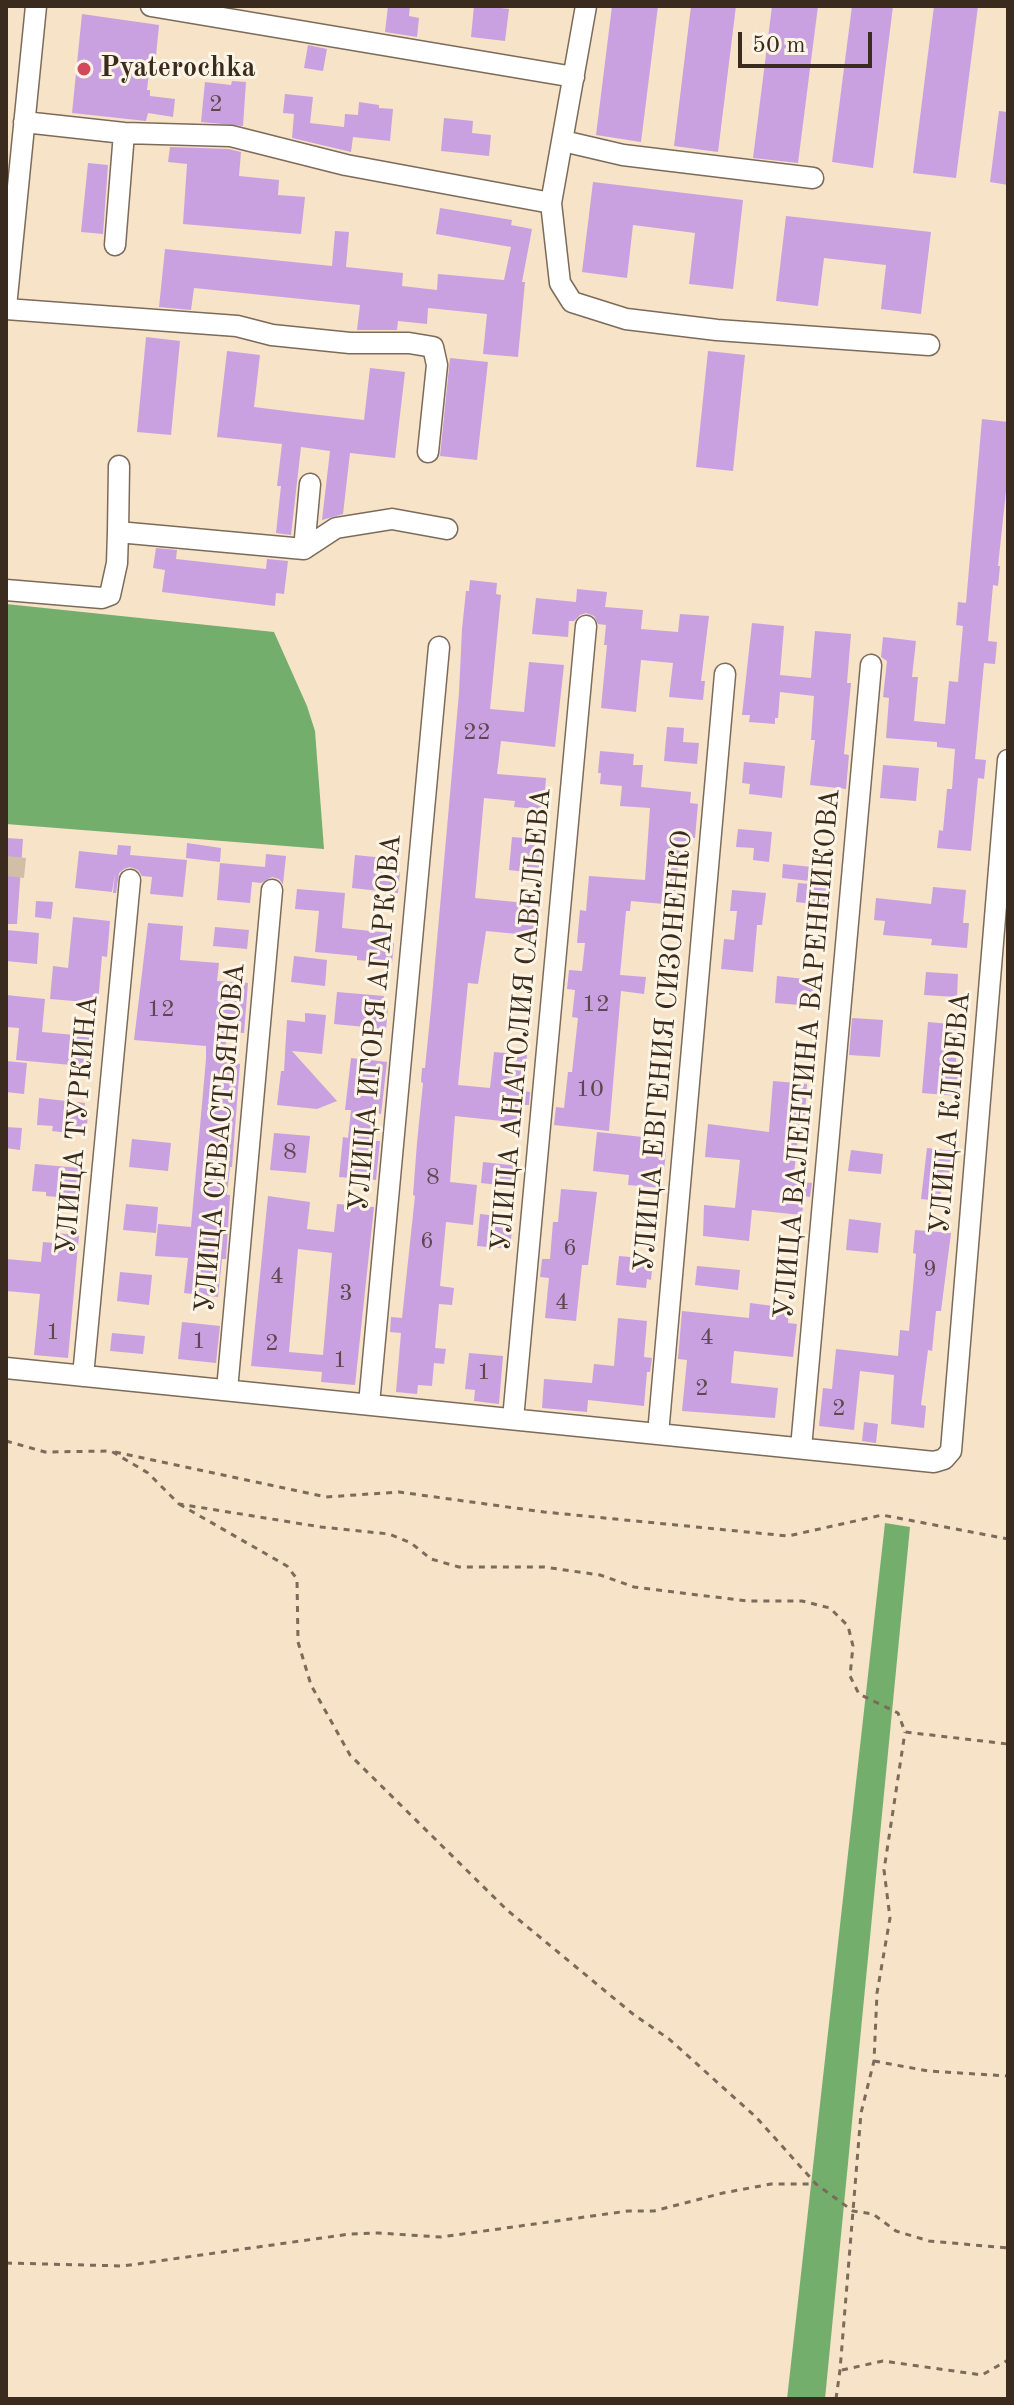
<!DOCTYPE html>
<meta charset="utf-8">
<style>
body{margin:0}
#map{position:relative;width:1014px;height:2405px;overflow:hidden;background:#f6e3c8;font-family:"Old Standard TT",serif}
canvas{display:block}
.frame{position:absolute;inset:0;border:8px solid #3b2a1e;pointer-events:none}
.scale{position:absolute;left:738px;top:32px;width:134px;height:36px;box-sizing:border-box;border:4px solid #3b2a1e;border-top:0;padding-left:10px;font-size:24px;line-height:28px;white-space:nowrap;color:#3b2a1e;-webkit-text-stroke:6px #fcf5e5;paint-order:stroke}
</style>
<div id="map">
<canvas width="1014" height="2405"></canvas>
<div class="frame"></div>
<div class="scale">50 m</div>
</div>
<script>
const g = document.querySelector('canvas').getContext('2d');
g.lineJoin = 'round';
function fillPath(path, color) { g.fillStyle = color; g.fill(path, 'evenodd'); }
const shape = rows => new Path2D(rows.map(r => 'M' + r).join(''));
function trace(path, color, width, dash) { g.strokeStyle = color; g.lineWidth = width; g.lineCap = dash ? 'butt' : 'round'; g.setLineDash(dash || []); g.stroke(path); }
function drawText(font, color, halo, rows, align = 'center') {
  g.font = font + ' "Old Standard TT",serif'; g.lineWidth = 6; g.setLineDash([]); g.textBaseline = 'middle'; g.strokeStyle = halo; g.fillStyle = color; for (const [text, x, y, turn = 0] of rows) {
    g.save(); g.translate(x, y); g.rotate((+turn || 0) * Math.PI / 180); g.textAlign = isNaN(turn) ? turn : align; if (halo) g.strokeText(text, 0, 0); g.fillText(text, 0, 0); g.restore();
  }
}
fillPath(shape([
 [6,604,274,632,307,706,315,731,324,849,6,824],
 [885,1523,910,1527,825,2399,787,2399]
]), '#74ae6c');
fillPath(shape([
 [388,6,410,6,409,16,419,18,417,37,385,32],
 [474,6,500,6,500,8,509,9,505,41,471,37],
 [612,6,658,6,641,142,596,135],
 [691,6,736,6,718,152,674,146],
 [772,6,818,6,798,163,753,158],
 [852,6,893,6,873,168,832,162],
 [934,6,978,6,956,178,913,173],
 [82,14,159,25,156,56,151,55,147,90,150,90,150,96,175,99,173,117,148,113,146,121,72,113],
 [308,45,327,49,323,71,304,68],
 [232,81,246,82,243,126,201,122,205,82,231,85],
 [285,94,313,97,310,123,344,127,345,114,358,115,359,102,379,105,379,108,393,109,390,141,353,137,351,152,292,138,294,114,283,113],
 [999,111,1008,112,1008,185,990,182],
 [444,118,473,121,472,133,491,135,489,156,441,151],
 [170,147,229,149,241,152,239,176,279,180,278,195,305,197,301,234,183,224,187,164,168,162],
 [88,163,108,165,103,234,81,232],
 [593,182,743,200,733,289,689,284,695,233,633,225,627,278,582,272],
 [440,208,512,220,511,225,532,229,522,282,525,282,518,357,483,354,487,314,428,308,427,324,398,321,397,330,357,330,360,305,194,288,191,310,159,307,165,249,332,266,335,231,349,232,346,267,403,273,402,286,437,290,438,274,504,280,511,247,436,234],
 [786,216,931,232,921,314,881,309,886,265,824,258,818,306,776,301],
 [146,337,180,341,171,435,137,432],
 [227,351,260,355,254,407,302,413,364,420,370,368,405,372,395,458,350,453,343,514,322,520,330,451,301,447,291,535,276,533,281,486,277,486,282,444,217,437],
 [708,351,745,355,733,471,696,467],
 [450,358,488,362,477,460,440,456],
 [982,419,1008,422,1008,472,998,566,1000,566,998,586,993,585,988,641,997,642,995,664,984,663,975,759,986,760,984,779,978,778,971,851,937,848,939,830,943,831,947,789,952,789,955,749,937,747,937,742,886,738,889,698,883,697,887,661,881,657,883,637,916,641,912,677,918,677,914,721,945,724,949,681,958,682,963,626,956,625,958,602,966,603],
 [156,548,177,550,176,559,266,569,267,559,288,561,284,594,276,593,275,606,162,592,165,570,153,568],
 [470,580,497,583,496,594,501,595,490,709,524,712,529,662,564,665,555,747,501,741,497,774,546,778,545,790,549,790,548,810,514,807,515,801,484,798,475,898,536,904,535,916,540,916,538,936,486,931,478,984,468,983,458,1085,490,1088,494,1052,527,1055,524,1091,530,1092,529,1105,523,1105,521,1123,455,1116,450,1182,477,1185,473,1225,446,1222,440,1286,454,1288,452,1305,439,1304,435,1348,446,1349,444,1364,434,1363,432,1386,418,1385,417,1394,396,1392,401,1333,390,1332,391,1317,402,1318,415,1196,413,1195,417,1143,423,1083,421,1082,422,1068,425,1068,431,1008,459,693,462,629,466,591,469,591],
 [577,589,607,592,605,607,643,610,641,629,678,632,680,614,709,616,701,681,705,681,703,700,669,697,673,663,641,660,636,712,601,708,607,645,604,645,606,625,598,624,594,616,586,613,580,615,574,621,569,621,568,637,532,634,536,598,576,602],
 [752,623,784,626,780,675,811,678,815,631,851,634,847,683,851,683,844,754,849,755,846,789,810,785,815,740,811,740,814,696,780,692,778,718,775,718,775,724,749,722,750,715,742,715],
 [667,727,684,728,683,742,699,743,697,764,664,761],
 [600,751,634,754,633,765,643,765,641,787,691,792,690,803,698,804,695,838,687,837,685,848,680,848,674,905,631,901,630,911,626,911,620,975,646,977,644,994,621,991,609,1131,554,1125,556,1107,564,1108,568,1072,572,1072,578,1018,572,1017,575,990,567,989,569,970,582,971,585,943,577,943,580,910,586,911,589,876,645,880,650,808,620,806,622,786,600,784,601,773,598,773],
 [744,762,785,766,782,798,749,794,750,784,742,783],
 [883,765,919,768,916,801,880,798],
 [738,829,772,832,769,862,753,860,754,848,736,847],
 [512,837,535,839,534,853,546,854,544,874,509,870],
 [6,838,23,839,17,924,6,924],
 [187,843,221,848,220,862,186,858],
 [118,845,131,846,130,855,187,860,183,897,150,894,152,877,142,876,138,870,130,867,124,869,119,873,116,893,113,893,115,873,112,892,75,888,79,851,117,855],
 [266,854,286,856,283,884,279,879,272,877,261,883,252,882,250,903,217,900,220,863,265,867],
 [355,855,395,859,394,871,400,872,398,893,352,888],
 [783,864,812,867,810,881,782,878],
 [798,883,832,886,830,906,796,902],
 [933,887,966,890,963,923,969,923,967,948,931,945,932,939,883,935,885,921,874,920,876,898,931,904],
 [297,889,345,893,342,928,390,933,389,943,394,943,392,963,357,960,357,956,315,952,319,911,295,909],
 [732,890,766,893,762,925,757,925,753,972,721,969,724,939,734,940,737,911,730,911],
 [36,901,53,902,51,919,35,917],
 [73,917,110,921,107,957,102,956,98,1003,50,999,53,966,68,968],
 [148,923,183,926,180,960,219,963,217,981,248,983,244,1033,227,1032,224,1062,240,1064,232,1167,230,1167,227,1195,230,1195,226,1259,222,1259,218,1297,184,1293,188,1258,155,1256,158,1224,191,1227,206,1059,206,1046,134,1040],
 [215,927,249,930,247,949,213,946],
 [6,930,39,933,37,964,6,961],
 [294,956,327,960,325,986,291,982],
 [926,972,958,974,957,997,924,995],
 [777,976,814,980,812,1006,775,1003],
 [337,992,384,996,383,1007,388,1008,386,1029,334,1024],
 [6,995,45,999,42,1032,96,1037,93,1067,16,1060,19,1028,6,1027],
 [305,1013,326,1015,322,1054,292,1051,337,1101,317,1109,277,1105,281,1071,284,1071,287,1020,305,1022],
 [852,1018,883,1020,880,1057,849,1055],
 [928,1022,960,1025,955,1070,961,1071,958,1096,922,1093],
 [351,1058,387,1062,381,1114,376,1113,374,1141,380,1141,376,1180,339,1177,343,1137,348,1138,351,1110,345,1110],
 [6,1061,27,1063,24,1094,6,1092],
 [773,1081,807,1084,805,1115,801,1115,793,1181,812,1183,810,1197,804,1196,802,1215,752,1210,749,1241,703,1236,704,1205,735,1208,740,1160,705,1157,708,1124,769,1132],
 [39,1098,85,1103,84,1113,88,1114,86,1135,52,1131,53,1126,37,1125],
 [6,1127,22,1128,20,1150,6,1148],
 [597,1132,661,1139,660,1151,666,1152,662,1188,628,1185,629,1175,593,1171],
 [274,1133,310,1136,306,1173,270,1170],
 [132,1139,171,1143,168,1171,129,1167],
 [927,1148,955,1151,953,1173,943,1172,940,1201,921,1199],
 [851,1150,883,1154,881,1174,848,1171],
 [483,1162,518,1166,516,1187,481,1183],
 [35,1164,79,1168,78,1178,83,1179,81,1199,46,1196,46,1192,32,1191],
 [561,1189,597,1192,588,1265,582,1265,576,1321,545,1318,549,1278,540,1277,542,1259,550,1259,553,1222,558,1222],
 [268,1196,310,1202,307,1229,334,1232,337,1204,374,1207,355,1385,321,1382,322,1372,251,1366],
 [298,1249,332,1253,323,1355,289,1352],
 [126,1204,158,1207,156,1233,123,1230],
 [480,1214,507,1217,505,1229,512,1230,510,1249,477,1246],
 [849,1219,881,1223,878,1253,846,1250],
 [915,1230,951,1233,941,1311,936,1311,932,1351,928,1350,921,1405,926,1406,924,1428,891,1424,894,1375,860,1371,854,1430,819,1426,823,1388,832,1389,836,1349,898,1356,900,1330,909,1331,916,1254,913,1253],
 [55,1233,79,1235,68,1358,34,1355,40,1294,6,1291,6,1259,41,1262,43,1242,54,1243],
 [619,1256,653,1259,651,1280,647,1279,646,1288,616,1285],
 [697,1266,740,1270,738,1290,695,1285],
 [120,1272,152,1275,149,1305,117,1301],
 [750,1303,789,1308,788,1323,797,1324,793,1357,734,1351,731,1383,778,1388,775,1418,682,1411,687,1360,678,1359,682,1311,749,1318],
 [618,1318,647,1321,644,1357,652,1358,650,1372,647,1372,644,1406,588,1400,587,1412,542,1408,544,1379,592,1383,594,1364,614,1366],
 [182,1322,220,1326,216,1363,178,1359],
 [112,1333,145,1336,143,1354,110,1351],
 [469,1353,503,1356,499,1404,474,1401,475,1390,465,1389],
 [864,1422,878,1424,876,1443,862,1441]
]), '#c9a1e0');
trace(shape([
 [6,866,25,868]
]), '#d1bea6', 20, [20, 10]);
const minor = shape([
 [151,6,574,77],
 [586,6,551,203,560,283,572,302,626,319,717,330,929,345],
 [24,122,124,133,231,136,346,165,551,203],
 [563,141,623,155,813,178],
 [115,245,124,133],
 [6,307,36,6],
 [6,309,237,326,272,335,350,343,409,343,433,347,437,365,428,452],
 [118,532,119,466],
 [304,549,336,528,392,519,447,529],
 [6,590,102,598,110,595,117,563,118,532,304,549,310,484],
 [6,1368,934,1462,944,1459,951,1451,1008,760],
 [83,1376,130,880],
 [227,1390,272,890],
 [369,1404,439,647],
 [513,1419,586,626],
 [658,1434,725,674],
 [801,1448,871,665]
]);
trace(minor, '#7c6b5a', 23);
trace(shape([
 [6,1441,45,1452,111,1451,148,1473,179,1504,321,1527,389,1534,411,1543,431,1559,459,1567,544,1567,600,1575,634,1587,747,1601,802,1601,830,1608,848,1626,853,1646,850,1676,859,1694,898,1713,905,1732,1008,1744],
 [115,1452,326,1497,399,1492,544,1512,788,1536,882,1515,1008,1539],
 [179,1504,287,1566,297,1579,298,1642,311,1685,350,1755,507,1910,633,2014,669,2039,756,2117,816,2184,853,2211,873,2214,896,2231,929,2241,1008,2248],
 [874,2061,928,2071,1008,2076],
 [6,2263,123,2266,350,2234,378,2233,441,2237,628,2211,654,2211,723,2193,771,2184,815,2184],
 [842,2370,883,2361,982,2375,1008,2360],
 [836,2399,840,2370,861,2113,874,2061,877,1993,890,1918,884,1870,905,1732]
]), '#7c6b5a', 3, [6, 6]);
trace(minor, '#fff', 20);
for (const [x, y, r, color] of [
 [84,69,8,"#d1495b"]
]) { const dot = new Path2D(); dot.arc(x, y, r, 0, 2 * Math.PI); g.fillStyle = color; g.fill(dot); trace(dot, '#fcf5e5', 3); }
drawText('24px', '#5e484e', null, [
 ["2",216,105],
 ["22",477,733],
 ["12",596,1005],
 ["12",161,1010],
 ["10",590,1090],
 ["8",290,1153],
 ["8",433,1178],
 ["6",427,1242],
 ["6",570,1249],
 ["9",930,1270],
 ["4",277,1277],
 ["3",346,1294],
 ["4",562,1303],
 ["1",53,1333],
 ["4",707,1338],
 ["1",199,1342],
 ["2",272,1344],
 ["1",340,1361],
 ["1",484,1373],
 ["2",702,1389],
 ["2",839,1409]
]);
drawText('bold 28px', '#3b2a1e', '#fcf5e5', [
 ["Pyaterochka",100,69]
], 'left');
drawText('28px', '#3b2a1e', '#fcf5e5', [
 ["УЛИЦА АНАТОЛИЯ САВЕЛЬЕВА",522,1020,-85],
 ["УЛИЦА ИГОРЯ АГАРКОВА",376,1023,-85],
 ["УЛИЦА ЕВГЕНИЯ СИЗОНЕНКО",664,1051,-85],
 ["УЛИЦА ВАЛЕНТИНА ВАРЕННИКОВА",808,1054,-85],
 ["УЛИЦА КЛЮЕВА",951,1113,-85],
 ["УЛИЦА ТУРКИНА",78,1125,-85],
 ["УЛИЦА СЕВАСТЬЯНОВА",221,1138,-85]
]);
</script>
